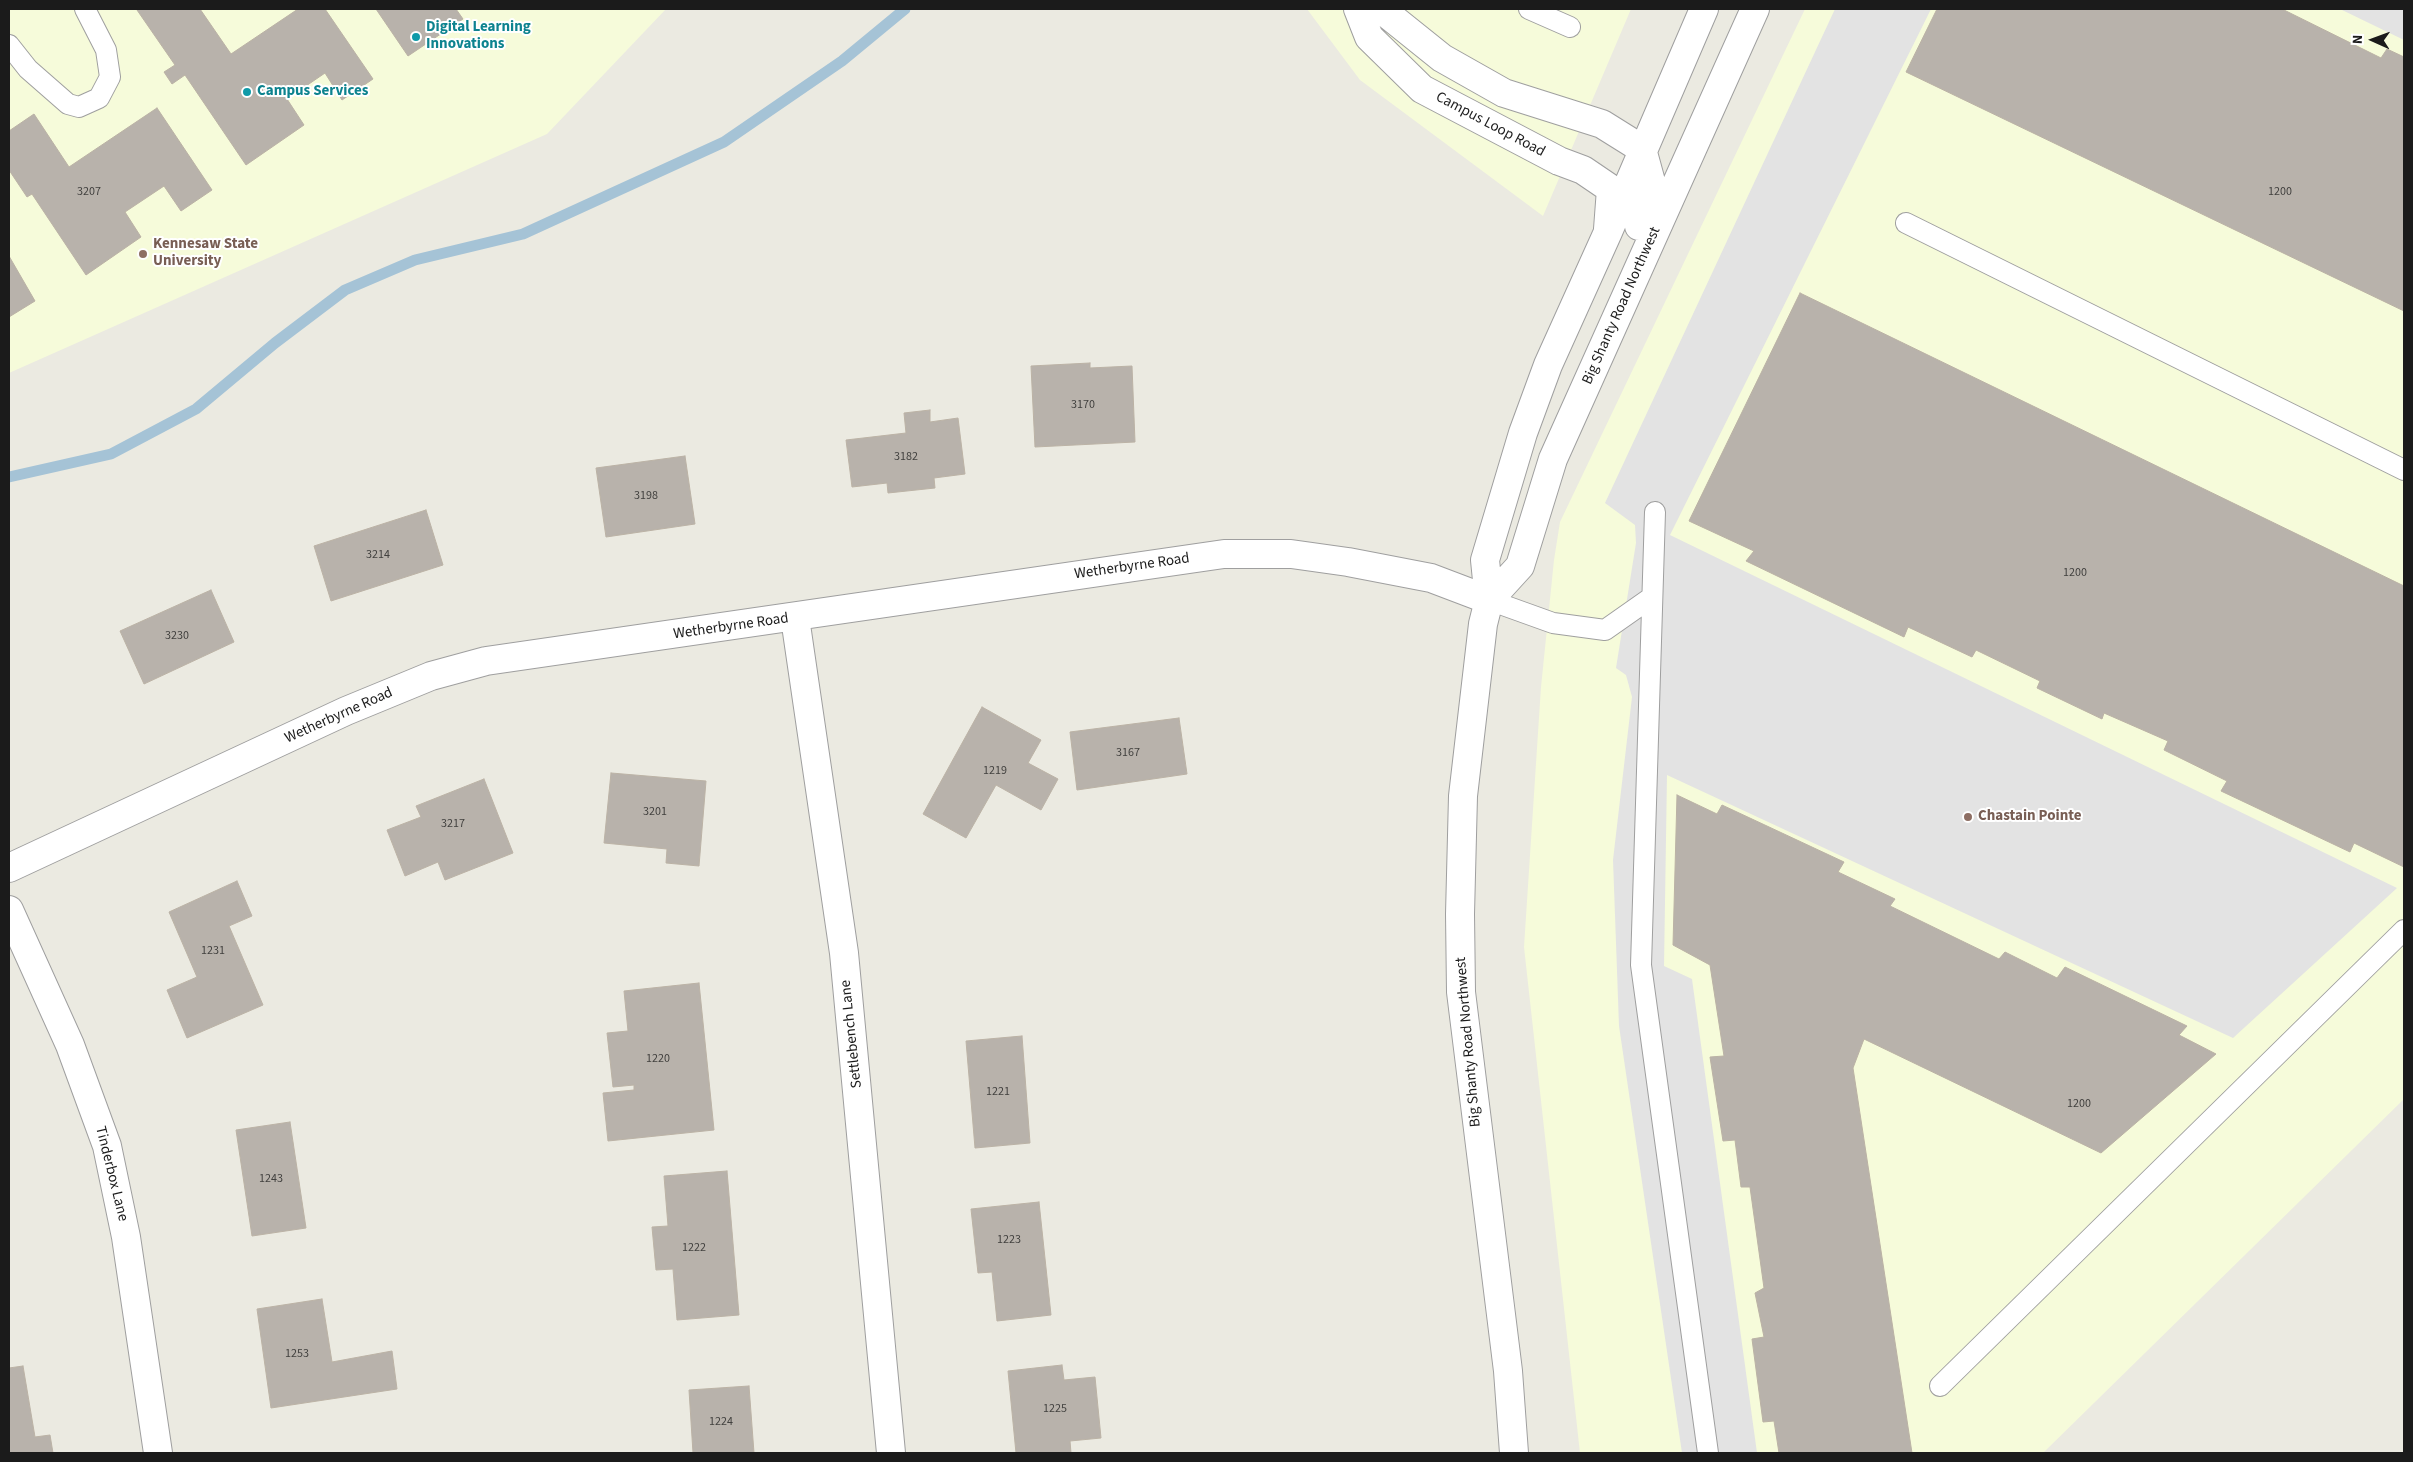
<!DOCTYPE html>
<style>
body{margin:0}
#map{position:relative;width:2413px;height:1462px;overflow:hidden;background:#ebeae1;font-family:"Source Sans 3",sans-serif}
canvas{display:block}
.frame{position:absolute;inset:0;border:10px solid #1b1b1b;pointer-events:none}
.north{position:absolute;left:2348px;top:15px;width:50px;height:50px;-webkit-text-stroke:4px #fff;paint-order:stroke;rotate:272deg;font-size:14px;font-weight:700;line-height:20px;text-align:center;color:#1b1b1b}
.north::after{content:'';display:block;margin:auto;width:18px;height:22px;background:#1b1b1b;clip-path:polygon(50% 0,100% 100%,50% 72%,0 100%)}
</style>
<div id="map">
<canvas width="2413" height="1462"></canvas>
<div class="frame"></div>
<div class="north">N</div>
</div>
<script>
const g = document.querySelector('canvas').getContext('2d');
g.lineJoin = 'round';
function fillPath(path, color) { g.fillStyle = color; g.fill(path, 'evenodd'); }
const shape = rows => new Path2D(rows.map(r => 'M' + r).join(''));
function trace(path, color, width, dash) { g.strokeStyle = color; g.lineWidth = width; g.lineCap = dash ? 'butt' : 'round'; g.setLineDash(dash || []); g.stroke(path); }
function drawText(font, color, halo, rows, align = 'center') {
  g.font = font + ' "Source Sans 3",sans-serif'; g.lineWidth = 4; g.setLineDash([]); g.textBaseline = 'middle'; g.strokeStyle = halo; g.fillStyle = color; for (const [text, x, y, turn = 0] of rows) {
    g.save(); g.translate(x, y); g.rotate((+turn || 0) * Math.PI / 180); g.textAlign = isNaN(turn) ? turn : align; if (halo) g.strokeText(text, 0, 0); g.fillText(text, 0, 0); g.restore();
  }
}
fillPath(shape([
 [9,9,666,9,547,134,9,373],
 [1307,9,1631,9,1543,216,1360,80],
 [1805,9,2404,9,2404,1099,2043,1453,1580,1453,1524,947,1541,687,1554,560,1560,522]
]), '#f6fbda');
fillPath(shape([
 [1835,9,1931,9,1670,535,2397,888,2233,1038,1667,775,1664,966,1692,979,1757,1453,1682,1453,1619,1026,1613,860,1632,697,1626,675,1616,668,1636,543,1635,525,1605,503],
 [2340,9,2404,9,2404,40]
]), '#e3e3e3');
trace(shape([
 [9,477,111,454,196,409,275,343,345,290,415,260,523,234,724,142,842,61,905,9]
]), '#a5c3d6', 11);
const building = shape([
 [139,9,200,9,231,54,298,9,325,9,373,79,342,100,325,73,287,99,304,125,246,165,185,75,172,84,164,72,175,65,137,10,139,9],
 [376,9,456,9,463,19,408,56,376,9],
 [1937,9,2282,9,2381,58,2387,49,2404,57,2404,311,1906,72,1937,9],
 [157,108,212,190,181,211,164,186,125,212,141,237,86,275,32,194,27,197,9,170,9,131,34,114,69,167,157,108],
 [9,256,35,301,9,317,9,256],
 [1800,293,2404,586,2404,867,2354,843,2350,852,2221,791,2227,781,2164,750,2168,741,2104,713,2102,719,2037,688,2040,681,1976,650,1972,657,1908,627,1904,637,1746,561,1754,551,1689,521,1800,293],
 [1090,363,1090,368,1132,366,1135,442,1035,447,1031,366,1090,363],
 [930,410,930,422,958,418,965,474,934,478,935,488,888,493,887,483,852,487,846,440,906,433,904,413,930,410],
 [685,456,695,524,606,537,596,468,685,456],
 [426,510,443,565,331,601,314,546,426,510],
 [211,590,234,642,144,684,120,631,211,590],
 [982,707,1041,740,1028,763,1058,779,1041,810,996,785,966,838,923,814,982,707],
 [1179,718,1187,774,1077,790,1070,732,1179,718],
 [611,773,706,781,699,866,666,863,667,849,604,843,611,773],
 [484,779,513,853,445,880,438,862,405,876,387,830,421,817,416,806,484,779],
 [1677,795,1717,814,1722,805,1844,862,1838,872,1895,899,1890,906,1999,959,2005,952,2057,978,2065,967,2187,1026,2179,1035,2216,1054,2101,1153,1864,1039,1853,1068,1912,1453,1779,1453,1774,1421,1763,1422,1752,1339,1764,1337,1755,1293,1764,1288,1750,1187,1741,1187,1735,1140,1723,1141,1710,1057,1724,1056,1710,965,1673,945,1677,795],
 [237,881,252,916,229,926,263,1005,187,1038,167,990,197,977,169,912,237,881],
 [699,983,714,1130,608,1141,603,1093,634,1090,634,1085,613,1087,607,1033,628,1031,624,991,699,983],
 [1022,1036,1030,1143,975,1148,966,1041,1022,1036],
 [290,1122,306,1228,252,1236,236,1130,290,1122],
 [727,1171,739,1315,677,1320,673,1269,656,1270,652,1227,668,1226,664,1176,727,1171],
 [1039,1202,1051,1315,997,1321,992,1272,978,1273,971,1209,1039,1202],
 [322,1299,332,1362,392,1351,397,1389,271,1408,257,1309,322,1299],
 [1062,1365,1064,1380,1095,1377,1101,1438,1070,1441,1071,1453,1016,1453,1008,1371,1062,1365],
 [23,1366,35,1437,50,1435,53,1453,9,1453,9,1368,23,1366],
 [749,1386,754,1453,693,1453,689,1390,749,1386]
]);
fillPath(building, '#b8b2ab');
trace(building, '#bbb2a5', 1);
const service = shape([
 [1529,9,1570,27],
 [9,45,28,69,68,104,79,107,99,98,110,77,106,50,85,9],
 [1906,223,2404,470],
 [1655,512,1641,965,1708,1453],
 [1489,600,1553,623,1605,630,1652,597],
 [1940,1386,2404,930]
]);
const minor = shape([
 [1358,9,1369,37,1422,89,1559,161,1583,170,1611,189,1608,229],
 [1381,9,1442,58,1504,93,1602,124,1642,149],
 [795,618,844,953,891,1453],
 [9,868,346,711,431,676,486,661,1224,554,1291,554,1348,562,1431,578,1489,600],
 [9,910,70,1045,107,1146,126,1237,158,1453]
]);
const tertiary = shape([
 [1639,226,1654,193,1642,149],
 [1489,600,1520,566,1553,459,1755,9],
 [1514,1453,1508,1371,1461,992,1460,914,1463,796,1483,624,1489,600,1485,560,1523,433,1548,365,1608,232,1704,9]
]);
trace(service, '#9f9f9f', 22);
trace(minor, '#9f9f9f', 30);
trace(tertiary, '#9f9f9f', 30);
trace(service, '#fff', 20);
trace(minor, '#fff', 28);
trace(tertiary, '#fff', 28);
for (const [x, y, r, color] of [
 [416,37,5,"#0f9aa8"],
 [247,92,5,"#0f9aa8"],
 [143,254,5,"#8d6e63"],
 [1968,817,5,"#8d6e63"]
]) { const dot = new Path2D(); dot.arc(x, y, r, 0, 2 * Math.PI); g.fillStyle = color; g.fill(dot); trace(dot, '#fff', 2); }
drawText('12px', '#42413f', null, [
 ["3207",89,192],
 ["1200",2280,192],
 ["3170",1083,405],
 ["3182",906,457],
 ["3198",646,496],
 ["3214",378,555],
 ["1200",2075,573],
 ["3230",177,636],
 ["3167",1128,753],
 ["1219",995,771],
 ["3201",655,812],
 ["3217",453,824],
 ["1231",213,951],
 ["1220",658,1059],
 ["1221",998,1092],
 ["1200",2079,1104],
 ["1243",271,1179],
 ["1223",1009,1240],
 ["1222",694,1248],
 ["1253",297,1354],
 ["1225",1055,1409],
 ["1224",721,1422]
]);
drawText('bold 15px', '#0d838f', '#fff', [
 ["Digital Learning",426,28],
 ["Innovations",426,45],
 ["Campus Services",257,92]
], 'left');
drawText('15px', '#1b1b1b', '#fff', [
 ["Campus Loop Road",1490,125,28],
 ["Big Shanty Road Northwest",1622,306,-66],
 ["Wetherbyrne Road",1132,567,-8],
 ["Wetherbyrne Road",731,627,-8],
 ["Wetherbyrne Road",339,716,-24],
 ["Settlebench Lane",852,1034,-96],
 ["Big Shanty Road Northwest",1469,1042,-95],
 ["Tinderbox Lane",111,1174,76]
]);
drawText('bold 15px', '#785e54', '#fff', [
 ["Kennesaw State",153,245],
 ["University",153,262],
 ["Chastain Pointe",1978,817]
], 'left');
</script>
